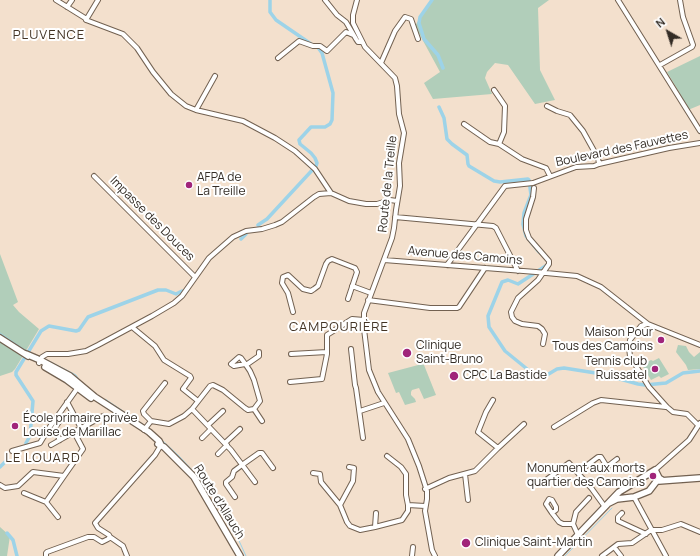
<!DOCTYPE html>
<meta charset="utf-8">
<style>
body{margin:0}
#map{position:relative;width:700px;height:556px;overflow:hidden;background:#f3e0cd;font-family:Manrope,sans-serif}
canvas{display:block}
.north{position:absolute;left:648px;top:12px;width:40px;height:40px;-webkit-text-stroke:3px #fff;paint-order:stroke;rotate:321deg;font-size:11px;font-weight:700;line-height:16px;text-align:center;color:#332c25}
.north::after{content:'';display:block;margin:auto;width:14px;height:18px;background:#332c25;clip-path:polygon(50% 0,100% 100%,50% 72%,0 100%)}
</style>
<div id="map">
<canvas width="700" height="556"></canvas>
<div class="north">N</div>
</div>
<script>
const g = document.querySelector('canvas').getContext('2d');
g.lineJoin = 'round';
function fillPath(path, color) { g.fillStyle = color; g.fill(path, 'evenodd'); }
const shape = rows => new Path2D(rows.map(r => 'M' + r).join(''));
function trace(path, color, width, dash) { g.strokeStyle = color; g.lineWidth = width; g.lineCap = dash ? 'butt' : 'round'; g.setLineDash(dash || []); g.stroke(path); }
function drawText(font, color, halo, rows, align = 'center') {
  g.font = font + ' Manrope,sans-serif'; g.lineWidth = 4; g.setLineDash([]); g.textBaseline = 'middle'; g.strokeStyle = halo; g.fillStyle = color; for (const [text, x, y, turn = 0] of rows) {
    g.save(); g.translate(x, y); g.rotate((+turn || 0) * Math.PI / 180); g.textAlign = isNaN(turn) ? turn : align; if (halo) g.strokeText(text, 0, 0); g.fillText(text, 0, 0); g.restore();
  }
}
fillPath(shape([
 [431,0,549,0,538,8,540,70,555,100,535,104,508,65,495,63,487,72,485,78,492,94,433,99,424,83,440,72,415,26],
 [700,56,700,105,688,110,686,107,687,104,683,102,681,98,682,97,667,72],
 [0,254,18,302,13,305,19,312,39,329,15,369,12,372,0,376],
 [678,345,686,346,689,352,694,357,700,352,700,369,688,370,686,365,676,352],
 [659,358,669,374,661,378,659,376,651,380,642,365,651,360,653,361],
 [422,364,424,365,436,395,424,399,419,388,412,390,411,392,411,395,415,399,416,402,405,405,399,392,396,393,388,373],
 [0,527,10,536,7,556,0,556]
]), '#b1ceba');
trace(shape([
 [328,0,333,7],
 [344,18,347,20],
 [0,333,25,350],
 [45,359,76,375,80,381],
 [104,400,105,399,144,425],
 [149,428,179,456,207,486,229,519,246,556],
 [565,556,612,508]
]), '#9dd3e8', 1);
trace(shape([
 [270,0,270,12,276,20,311,44],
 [432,0,420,17,419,23,424,39,438,55,443,68],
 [439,107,444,118,447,139,452,144,467,155,468,164,469,166,494,181,500,182,528,179,529,180,531,195,524,213,523,224,526,236,539,252],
 [258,225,267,219,316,166,317,163,315,158,311,153,300,144,299,140,311,127,325,127,330,124,332,120,333,93,322,53,319,49],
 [241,239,246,234],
 [547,265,518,284,508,280,502,282,488,316,489,327,505,351,532,373,539,376,547,375,557,369,564,368,602,374,638,384,645,385,666,383,683,373,700,371],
 [26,443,30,436,33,401,16,375,16,372,41,331,49,326,76,331,79,330,88,317,158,290,166,290,176,294,182,291],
 [0,467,5,462],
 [7,533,13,540,17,556]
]), '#9dd3e8', 3.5);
const street = shape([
 [56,0,85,18,86,20,123,34,137,48,153,72,171,94,186,106,196,110,243,121,275,138,295,151,315,169,331,193,349,201,366,204,377,204,390,200,397,201],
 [325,0,337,15,346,22,356,39,358,42,361,42],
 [357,0,353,15,353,23,365,47,395,78,397,86,399,114,404,133,399,163,400,186,396,210,394,228,392,238,364,313,364,329,369,370,378,392,408,439,419,466,427,491,427,499,425,511,432,550,435,556],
 [618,0,700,131],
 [67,7,72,0],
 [86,20,98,0],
 [278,58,299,41,313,46,320,46,327,51,346,32,353,35],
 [381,63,395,31,405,17,411,19,418,39],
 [660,65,692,47,693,45,683,17,680,0],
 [494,90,505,106,504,132,499,144],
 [547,106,557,111,570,115,583,131,598,158,599,164],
 [196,110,215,76],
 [464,124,490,142,499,144,522,159,546,168,550,176],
 [94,176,195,277],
 [534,188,533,197,526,219,526,230,529,238,549,261,549,264,538,280,518,298,511,312,512,317,515,321,522,324,538,326,542,329,545,334,543,344],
 [395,217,493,226,496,228,518,271],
 [384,260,536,272,577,276,601,287,648,324,700,345],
 [447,265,505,186,533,183,576,167,594,166,599,164,669,148,700,143],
 [352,286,371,293],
 [368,300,430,308,457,308,459,307,485,268],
 [293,312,288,293,282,283,283,277,288,275,303,289,311,291,314,289,318,286,326,264,328,261,332,259,355,268,357,272,348,299],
 [647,324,641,326,630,340,629,348,630,356,649,387,667,407,673,412,687,414,698,425],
 [132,327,155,346,164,360,190,376,191,378,183,389,198,401],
 [351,349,355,385,356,388,363,438],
 [291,354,327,352],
 [39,363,42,357,47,354,68,354,86,351,98,345,152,316,174,303,182,296,209,258,233,237,246,231,262,229,275,225,282,222,314,197,319,194,331,193],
 [290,382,322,379,327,354,327,335,352,319,364,320],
 [67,402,81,428],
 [192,409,231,450,255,482],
 [254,409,262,421],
 [360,411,384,403],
 [151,421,144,414,143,411,165,383],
 [208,425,223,411],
 [554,427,593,403,601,400,666,407],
 [144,430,151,421,169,424,184,416,192,409,210,386,213,385,223,390,245,408,248,410,254,409,260,401,254,380,250,371,246,365,241,358,239,357,231,364,234,366,245,364,246,365,259,356,259,352],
 [202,438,211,429],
 [60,440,54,429,61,419],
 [225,443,240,429],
 [51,445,74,432],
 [498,448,524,424],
 [12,451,40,443,49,428,79,386],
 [218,454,227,445],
 [387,456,401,467,406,474,406,495,408,505,425,506],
 [655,470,689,440,700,423],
 [578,472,598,457,601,457,606,465,608,466,617,459],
 [313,473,320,474,321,482,340,505,347,522,350,526,360,530,375,527,402,520,408,511,408,505],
 [465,474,468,500],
 [546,480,569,463,592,489,605,507],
 [0,485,5,488,18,486,33,472,64,476,83,449,74,432,103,416],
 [425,489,449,478,475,471,498,448,478,432,486,412,493,400],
 [24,493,46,502,64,476],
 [235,497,226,484,226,482,232,477,234,471,242,465,259,453,262,453,273,468],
 [634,497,666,556],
 [46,502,58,517],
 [340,505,353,481,354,468,349,467],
 [552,513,556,510,556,507,552,500,549,499,546,504,552,513,559,522,563,524,573,524,578,535],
 [622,513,618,517,618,521,646,534],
 [573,524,576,512,589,498],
 [375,527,376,513],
 [110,537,123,546,127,556],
 [614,547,621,556],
 [46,556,46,553,47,552,88,537,94,537,102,542,108,539,110,537,109,535,98,528,95,523,155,455,161,445],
 [412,556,413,547],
 [602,556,618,544,632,543,651,530,662,530,681,524,700,532]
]);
const secondary = shape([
 [0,338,28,356],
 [26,354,40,360,70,376,95,397,149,432,159,441,161,445],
 [45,367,67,380,91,398],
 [158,444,164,447,194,477,240,556],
 [659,481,700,478],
 [609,503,617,499,634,497,649,491,659,478],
 [558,556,619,492,655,470,659,478,662,480]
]);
trace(street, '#726151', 6);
trace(secondary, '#726151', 8);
trace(street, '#fff', 4);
trace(secondary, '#fff', 5.5);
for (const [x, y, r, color] of [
 [189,185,4,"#a0247a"],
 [661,340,4,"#a0247a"],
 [407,353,5,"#a0247a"],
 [655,369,4,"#a0247a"],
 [454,376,5,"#a0247a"],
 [15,426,4,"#a0247a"],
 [653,476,4,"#a0247a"],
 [466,543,5,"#a0247a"]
]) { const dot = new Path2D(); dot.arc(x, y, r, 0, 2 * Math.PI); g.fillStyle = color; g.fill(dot); trace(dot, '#fff', 1.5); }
drawText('12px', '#332c25', '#fff', [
 ["Boulevard des Fauvettes",622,149,-12],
 ["Route de la Treille",388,184,-84],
 ["Impasse des Douces",152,219,45],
 ["Avenue des Camoins",465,256,5],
 ["Route d'Allauch",219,502,58]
]);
drawText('12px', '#332c25', '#fff', [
 ["AFPA de",197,178],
 ["La Treille",197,192],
 ["Maison Pour",653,333,"right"],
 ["Tous des Camoins",653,347,"right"],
 ["Clinique",416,346],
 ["Saint-Bruno",416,360],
 ["Tennis club",647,362,"right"],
 ["Ruissatel",647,376,"right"],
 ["CPC La Bastide",463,376],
 ["École primaire privée",23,419],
 ["Louise de Marillac",23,433],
 ["Monument aux morts",645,469,"right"],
 ["quartier des Camoins",645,483,"right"],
 ["Clinique Saint-Martin",475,543]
], 'left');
g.letterSpacing = '1px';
drawText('13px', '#433425', '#fff', [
 ["PLUVENCE",49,35],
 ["CAMPOURIÈRE",339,327],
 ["LE LOUARD",43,458]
]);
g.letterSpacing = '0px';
</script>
